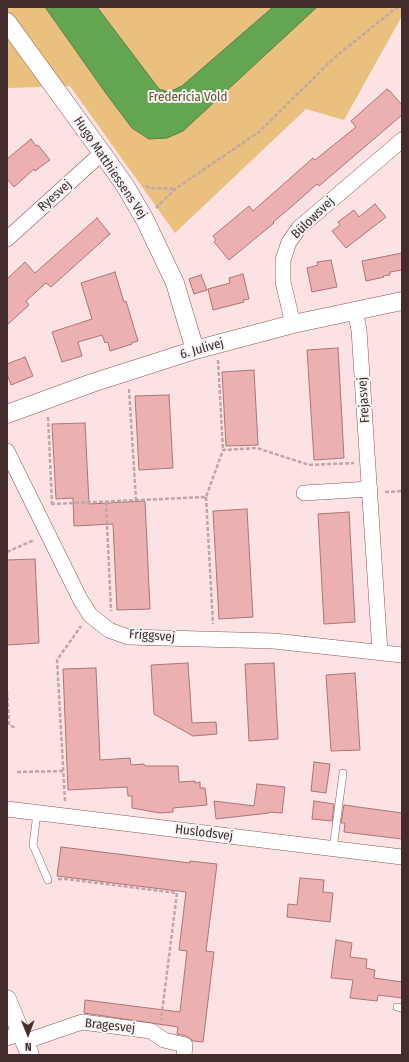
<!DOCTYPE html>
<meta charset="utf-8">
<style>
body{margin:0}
#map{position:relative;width:409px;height:1062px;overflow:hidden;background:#fce2e2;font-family:"Fira Sans Condensed",sans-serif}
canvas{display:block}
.frame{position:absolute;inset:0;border:8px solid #442c2c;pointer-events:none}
.north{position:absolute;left:8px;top:1014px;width:40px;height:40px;-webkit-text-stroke:3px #f6f6f6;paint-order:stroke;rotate:179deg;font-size:11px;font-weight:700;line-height:16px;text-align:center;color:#442c2c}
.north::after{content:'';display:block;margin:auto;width:14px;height:18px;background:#442c2c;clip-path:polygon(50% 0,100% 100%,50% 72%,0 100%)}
</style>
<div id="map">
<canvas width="409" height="1062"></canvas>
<div class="frame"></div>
<div class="north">N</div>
</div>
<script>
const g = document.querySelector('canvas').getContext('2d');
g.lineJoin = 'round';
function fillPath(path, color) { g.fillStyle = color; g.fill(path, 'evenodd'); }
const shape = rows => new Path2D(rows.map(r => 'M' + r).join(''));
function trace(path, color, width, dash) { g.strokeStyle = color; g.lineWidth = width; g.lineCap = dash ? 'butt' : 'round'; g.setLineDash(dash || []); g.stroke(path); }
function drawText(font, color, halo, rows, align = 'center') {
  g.font = font + ' "Fira Sans Condensed",sans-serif'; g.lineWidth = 4; g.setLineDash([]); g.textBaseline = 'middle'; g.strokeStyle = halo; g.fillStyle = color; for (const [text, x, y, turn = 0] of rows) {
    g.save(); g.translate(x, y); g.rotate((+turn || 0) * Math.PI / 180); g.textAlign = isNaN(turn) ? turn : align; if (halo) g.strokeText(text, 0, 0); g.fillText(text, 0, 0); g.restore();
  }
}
fillPath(shape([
 [7,7,402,7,402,16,344,120,306,109,175,233,70,86,7,88]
]), '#e9c07d');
const water = shape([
 [45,7,97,7,159,89,169,92,182,86,273,7,317,7,183,131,167,138,149,139,132,128,105,92,45,7]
]);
fillPath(water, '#63a551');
trace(water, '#5a8146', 1);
const building = shape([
 [387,89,388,91,389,90,402,105,402,115,319,186,317,184,290,208,273,222,274,223,229,260,214,242,216,240,213,236,249,206,253,211,313,158,315,160,356,127,351,121,387,89],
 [31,139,36,146,38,145,50,160,35,171,34,169,14,187,7,179,7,159,31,139],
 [375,204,386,217,346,248,332,231,340,225,338,222,354,210,359,217,375,204],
 [97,218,110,234,51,287,46,283,26,301,29,305,7,325,7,279,25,262,35,273,97,218],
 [402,253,402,270,390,272,390,275,383,276,384,277,366,281,362,261,402,253],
 [331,260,337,287,312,292,307,268,318,265,317,262,331,260],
 [115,272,124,302,126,301,138,341,131,343,132,344,110,351,108,342,105,343,102,335,78,342,82,356,62,362,52,332,92,319,81,283,115,272],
 [243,274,249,299,243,300,244,302,213,310,208,289,230,283,229,278,243,274],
 [201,275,207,290,194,294,189,279,201,275],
 [338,348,344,458,314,460,307,350,338,348],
 [25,357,33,376,11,385,7,374,7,364,25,357],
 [254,370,258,445,226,446,222,372,254,370],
 [169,395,173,468,139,470,135,396,169,395],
 [85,423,89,504,145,501,150,609,117,610,113,524,74,526,73,498,56,499,52,424,85,423],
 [247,509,253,617,219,619,213,511,247,509],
 [349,512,355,622,324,624,318,514,349,512],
 [35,559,39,643,7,645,7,560,35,559],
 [188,663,192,723,216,722,217,734,193,736,154,714,151,665,188,663],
 [274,663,278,739,249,741,245,664,274,663],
 [96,668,100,760,130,758,131,765,144,764,145,766,178,766,179,782,195,781,195,783,200,782,200,788,205,788,207,805,173,808,173,812,160,813,132,808,132,796,128,796,127,787,68,790,63,669,96,668],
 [355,673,360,750,331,751,326,675,355,673],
 [314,762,330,764,326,793,311,791,314,762],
 [257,784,285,787,282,813,269,812,269,813,216,819,214,801,254,806,257,784],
 [314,801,334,804,332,821,312,819,314,801],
 [344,805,402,813,402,839,344,832,345,823,341,823,344,805],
 [61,847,190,863,190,861,217,864,206,951,214,952,203,1042,193,1041,187,1036,177,1034,178,1027,84,1013,85,1000,180,1012,187,951,179,950,186,892,57,876,61,847],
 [300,878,324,880,323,892,333,893,330,922,287,917,288,904,297,905,300,878],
 [336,940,352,943,350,957,367,959,366,968,375,970,374,978,402,982,402,998,378,995,377,1001,350,998,353,980,331,978,336,940]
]);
fillPath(building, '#edb0b0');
trace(building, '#ad7475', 1);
const service = shape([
 [37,813,33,845,48,880],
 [333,849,343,773],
 [397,1007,402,1008]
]);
const minor = shape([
 [7,239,102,153],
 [355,310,359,330,380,652],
 [293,324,283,282,283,260,289,242,299,228,402,140],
 [7,451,80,599,90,615,109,630,128,637,274,641,402,655],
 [304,493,370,489],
 [7,809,402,857],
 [7,1038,21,1033],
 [24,1042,82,1022,151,1031,164,1040,185,1045,184,1055]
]);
const tertiary = shape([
 [7,22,102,153,126,187,145,220,175,283,195,350],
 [7,414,92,383,195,350,293,324,402,301],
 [7,999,30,1055]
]);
trace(service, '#8c5657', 8);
trace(minor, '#8c5657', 16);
trace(tertiary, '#8c5657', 19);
trace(shape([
 [146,186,150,188,175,189],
 [156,208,175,189,259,132,334,58,396,8,400,7],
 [218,360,223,450],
 [129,389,136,500],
 [48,417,52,504],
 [385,492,402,491],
 [206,497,213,624],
 [106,502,111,611],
 [51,504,206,497,223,450,257,448,309,465,354,463],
 [7,552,34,540],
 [7,691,9,725,16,728],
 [17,772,63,771],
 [65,801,57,660,81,626],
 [58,879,66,879,177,893,161,1020]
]), '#c0a7a7', 2.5, [4, 2]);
trace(service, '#fff', 7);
trace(minor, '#fff', 15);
trace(tertiary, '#fff', 18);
drawText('13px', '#6b532a', '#f6f6f6', [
 ["Fredericia Vold",188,97]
]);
drawText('13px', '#442c2c', '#f6f6f6', [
 ["Hugo Matthiessens Vej",110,168,56],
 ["Ryesvej",55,196,-42],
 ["Bülowsvej",313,218,-44],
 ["6. Julivej",202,349,-16],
 ["Frejasvej",364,400,-94],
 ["Friggsvej",152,636,4],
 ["Huslodsvej",204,833,7],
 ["Bragesvej",110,1026,6]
]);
</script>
